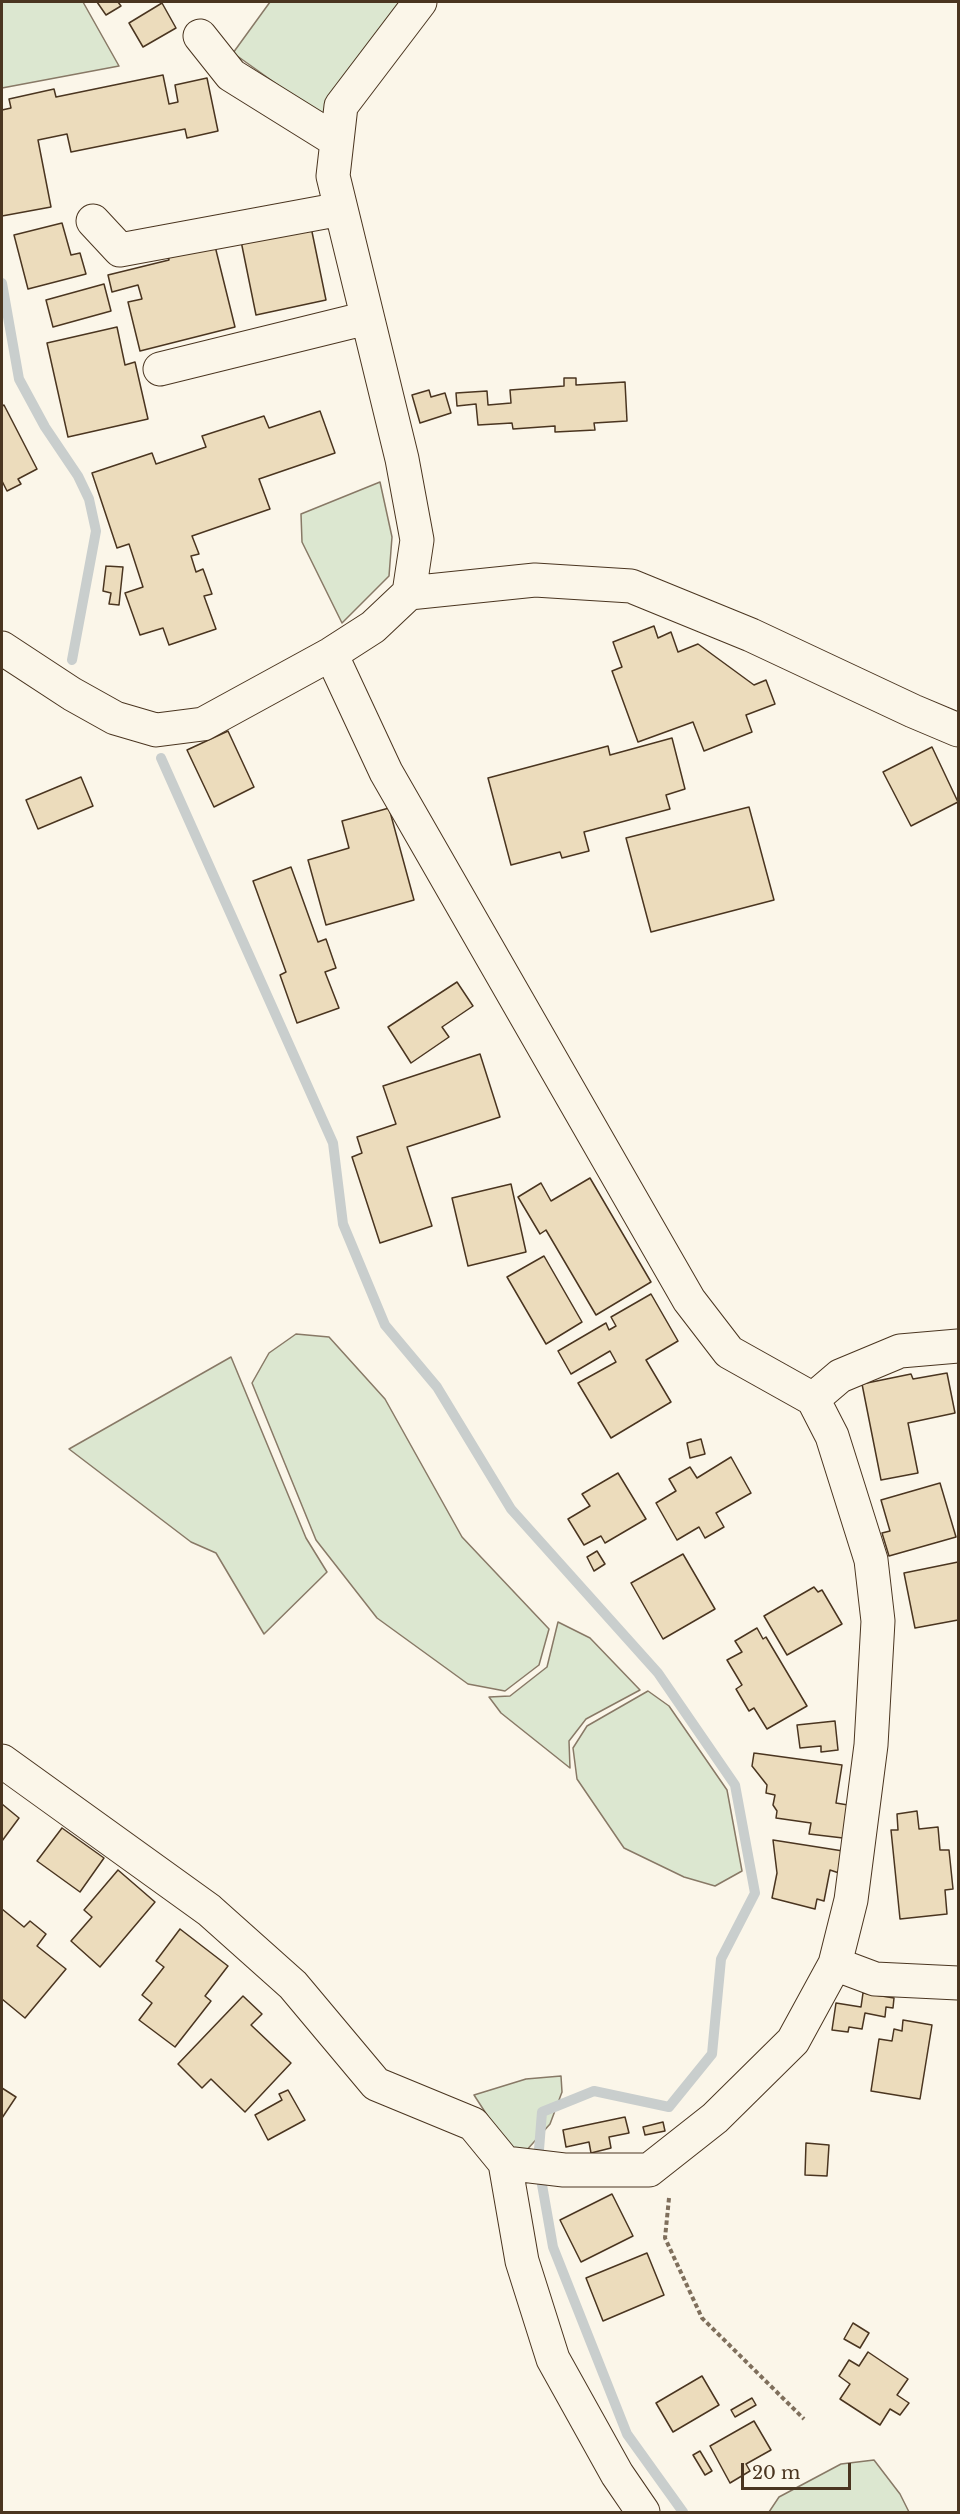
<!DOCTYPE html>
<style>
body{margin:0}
#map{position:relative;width:960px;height:2514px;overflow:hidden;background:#fbf6e9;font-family:"Libre Baskerville",serif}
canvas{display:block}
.frame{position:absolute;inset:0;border:3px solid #4a3520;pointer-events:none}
.scale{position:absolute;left:741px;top:2463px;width:110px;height:27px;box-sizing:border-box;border:3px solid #4a3520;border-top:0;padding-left:8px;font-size:18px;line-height:21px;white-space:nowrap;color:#4a3520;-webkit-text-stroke:4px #fbf6e9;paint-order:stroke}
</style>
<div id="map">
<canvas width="960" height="2514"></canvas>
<div class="frame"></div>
<div class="scale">20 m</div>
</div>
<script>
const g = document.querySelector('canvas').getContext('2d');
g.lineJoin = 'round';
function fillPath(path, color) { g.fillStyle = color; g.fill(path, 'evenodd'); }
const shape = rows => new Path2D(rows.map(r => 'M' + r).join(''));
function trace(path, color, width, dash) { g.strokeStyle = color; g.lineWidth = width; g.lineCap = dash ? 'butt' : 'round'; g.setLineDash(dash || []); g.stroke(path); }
const green = shape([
 [2,2,83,2,119,66,2,88,2,2],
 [270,2,403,2,323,117,233,53,270,2],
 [380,482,392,537,389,576,342,623,302,542,301,514,380,482],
 [296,1334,329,1337,385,1399,462,1537,549,1629,539,1665,505,1691,468,1684,377,1618,316,1540,252,1383,269,1353,296,1334],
 [231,1357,306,1538,327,1572,264,1634,216,1553,191,1542,69,1449,231,1357],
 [558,1622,590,1638,640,1690,586,1719,569,1741,570,1768,501,1713,489,1697,510,1696,547,1667,558,1622],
 [648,1691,669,1706,727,1790,742,1871,715,1886,684,1877,624,1848,577,1779,573,1748,587,1726,648,1691],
 [561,2076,562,2092,550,2124,525,2152,511,2152,474,2095,526,2079,561,2076],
 [874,2460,900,2494,909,2512,769,2512,779,2497,841,2464,874,2460]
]);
fillPath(green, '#dce7d0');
trace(green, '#887966', 1.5);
trace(shape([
 [2,283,19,379,45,427,78,476,89,499,96,531,72,660],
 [161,758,333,1143,343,1224,385,1325,437,1387,511,1509,658,1673,735,1785,755,1893,721,1959,712,2054,669,2107,594,2091,542,2112,538,2162,553,2247,627,2434,683,2512]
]), '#c9cecd', 10);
const building = shape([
 [97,2,118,2,121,6,106,15,97,2],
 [162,3,176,28,143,47,129,23,162,3],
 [163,75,169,104,178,102,175,85,207,78,218,131,187,138,185,129,71,152,67,134,38,140,51,207,2,216,2,110,11,108,9,99,54,89,56,97,163,75],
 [62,223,71,255,80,253,86,274,28,289,14,235,62,223],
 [311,227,326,300,256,315,241,241,311,227],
 [213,238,235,327,140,351,128,302,142,299,138,285,112,292,108,275,169,260,167,250,213,238],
 [104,284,111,311,53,327,46,300,104,284],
 [117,327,125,365,135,362,148,419,68,437,47,343,117,327],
 [564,378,576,378,576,385,625,382,627,421,594,423,595,430,555,432,555,426,513,429,512,423,478,425,476,404,457,406,456,393,487,391,488,405,511,403,510,390,564,386,564,378],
 [429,390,431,397,445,393,451,413,420,423,412,395,429,390],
 [4,405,37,469,18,479,21,484,7,491,2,481,2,406,4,405],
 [320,411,335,453,259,479,270,509,192,536,199,554,191,556,196,572,203,569,212,594,204,596,216,629,169,645,163,628,140,635,125,593,143,587,129,544,117,548,92,473,152,453,156,464,206,447,202,436,264,416,269,428,320,411],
 [106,566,123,567,119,605,109,604,111,593,103,591,106,566],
 [654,626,658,638,671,632,678,652,698,644,754,685,766,680,775,704,746,715,752,732,704,751,693,722,638,742,612,671,622,667,613,642,654,626],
 [228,731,254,787,214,807,187,750,228,731],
 [672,738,685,789,666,795,670,809,584,832,589,851,562,858,560,852,511,865,488,778,608,746,610,755,672,738],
 [932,747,958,802,911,826,883,772,932,747],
 [81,777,93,806,38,829,26,800,81,777],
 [749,807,774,900,651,932,626,838,749,807],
 [389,808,414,900,326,925,308,860,349,848,342,821,389,808],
 [291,867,318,942,326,939,336,968,325,972,339,1008,297,1023,280,975,286,972,253,881,291,867],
 [457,982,473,1006,442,1027,449,1037,411,1063,388,1027,457,982],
 [480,1054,500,1117,407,1147,432,1226,380,1243,352,1157,362,1153,357,1137,396,1124,383,1086,480,1054],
 [590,1178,651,1282,596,1315,546,1230,540,1234,518,1197,541,1183,551,1201,590,1178],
 [511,1184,526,1252,468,1266,452,1198,511,1184],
 [544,1256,582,1322,546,1344,507,1277,544,1256],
 [651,1294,678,1341,646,1360,671,1402,611,1438,578,1383,616,1362,610,1351,571,1374,558,1351,606,1323,609,1330,616,1326,611,1317,651,1294],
 [947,1373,955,1413,908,1423,918,1473,881,1480,862,1384,911,1374,913,1379,947,1373],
 [701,1439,705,1454,690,1458,687,1443,701,1439],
 [731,1457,751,1493,716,1513,724,1527,705,1538,699,1527,677,1540,656,1503,676,1491,669,1479,690,1467,697,1478,731,1457],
 [618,1473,646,1519,605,1543,601,1536,584,1545,568,1519,590,1506,582,1494,618,1473],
 [940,1483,956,1537,889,1556,882,1533,890,1531,881,1500,940,1483],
 [597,1551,605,1564,594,1571,587,1557,597,1551],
 [683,1554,715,1609,663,1639,631,1583,683,1554],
 [958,1562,958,1620,915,1628,904,1573,958,1562],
 [814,1587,818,1592,822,1590,842,1624,787,1655,764,1616,814,1587],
 [757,1628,763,1639,766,1637,807,1706,767,1729,754,1708,749,1711,736,1689,742,1685,727,1660,742,1652,735,1641,757,1628],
 [835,1721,838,1750,821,1752,821,1746,800,1748,797,1725,835,1721],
 [754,1753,842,1765,836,1803,848,1805,843,1838,809,1834,811,1823,776,1818,777,1811,773,1805,775,1795,766,1793,767,1785,752,1766,754,1753],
 [2,1804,19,1818,2,1841,2,1804],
 [917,1811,919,1829,938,1827,940,1850,949,1850,953,1889,945,1890,947,1914,900,1919,891,1830,898,1830,897,1814,917,1811],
 [62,1828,104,1858,80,1892,37,1861,62,1828],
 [773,1840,843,1851,839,1873,830,1870,824,1901,817,1899,815,1909,772,1898,777,1873,773,1840],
 [118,1870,155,1902,100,1967,71,1941,92,1917,84,1910,118,1870],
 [2,1909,24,1927,30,1921,46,1934,37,1946,66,1969,25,2018,2,1999,2,1909],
 [180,1929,228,1966,205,1996,211,2001,175,2047,139,2020,152,2003,142,1995,164,1967,156,1961,180,1929],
 [863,1993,894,1998,893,2008,886,2007,885,2017,865,2013,862,2029,849,2027,848,2032,832,2030,836,2003,861,2007,863,1993],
 [243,1996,262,2014,251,2025,291,2063,245,2112,211,2079,202,2088,178,2064,243,1996],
 [903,2020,932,2025,920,2099,871,2091,879,2039,892,2041,894,2029,902,2031,903,2020],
 [2,2088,16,2097,2,2118,2,2088],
 [288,2090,305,2120,268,2140,255,2115,282,2100,279,2094,288,2090],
 [625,2117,629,2133,609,2137,611,2148,591,2153,589,2142,566,2147,563,2130,625,2117],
 [663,2122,665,2131,645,2135,643,2127,663,2122],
 [806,2143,829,2145,827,2176,805,2175,806,2143],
 [612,2194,633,2236,581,2262,560,2220,612,2194],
 [647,2253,664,2295,603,2321,586,2278,647,2253],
 [853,2323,869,2333,860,2348,844,2339,853,2323],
 [868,2352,908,2379,897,2395,909,2403,900,2415,890,2409,880,2425,840,2399,850,2384,839,2376,849,2360,859,2366,868,2352],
 [702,2376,719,2405,673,2432,656,2403,702,2376],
 [752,2398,756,2405,735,2417,731,2410,752,2398],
 [754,2421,771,2450,746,2464,750,2471,730,2483,710,2446,754,2421],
 [700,2451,712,2471,705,2475,693,2455,700,2451]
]);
fillPath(building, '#ecdcbc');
trace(building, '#4a3520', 1.5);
const minor = shape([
 [200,36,231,75,337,141],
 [93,221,120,250,341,209],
 [160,369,367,318],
 [409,593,535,580,631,586,751,635,913,711,958,730],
 [2,648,72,694,115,718,156,730,203,724,331,654,373,627,409,593,417,540,402,459,333,176,341,106,420,2],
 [331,654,386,772,689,1300,729,1352,813,1399,832,1436,871,1560,878,1621,871,1745,851,1900,835,1964,793,2041,715,2118,649,2170,564,2170,505,2163],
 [813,1399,840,1376,900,1351,958,1346],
 [2,1761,209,1910,293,1985,376,2084,473,2124,505,2163,522,2261,553,2359,617,2474,643,2512],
 [835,1964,875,1979,958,1983]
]);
trace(minor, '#4a3520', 35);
trace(shape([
 [669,2198,665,2238,702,2318,804,2419]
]), '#7f6f5c', 4, [4.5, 3]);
trace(minor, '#fbf6e9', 33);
</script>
